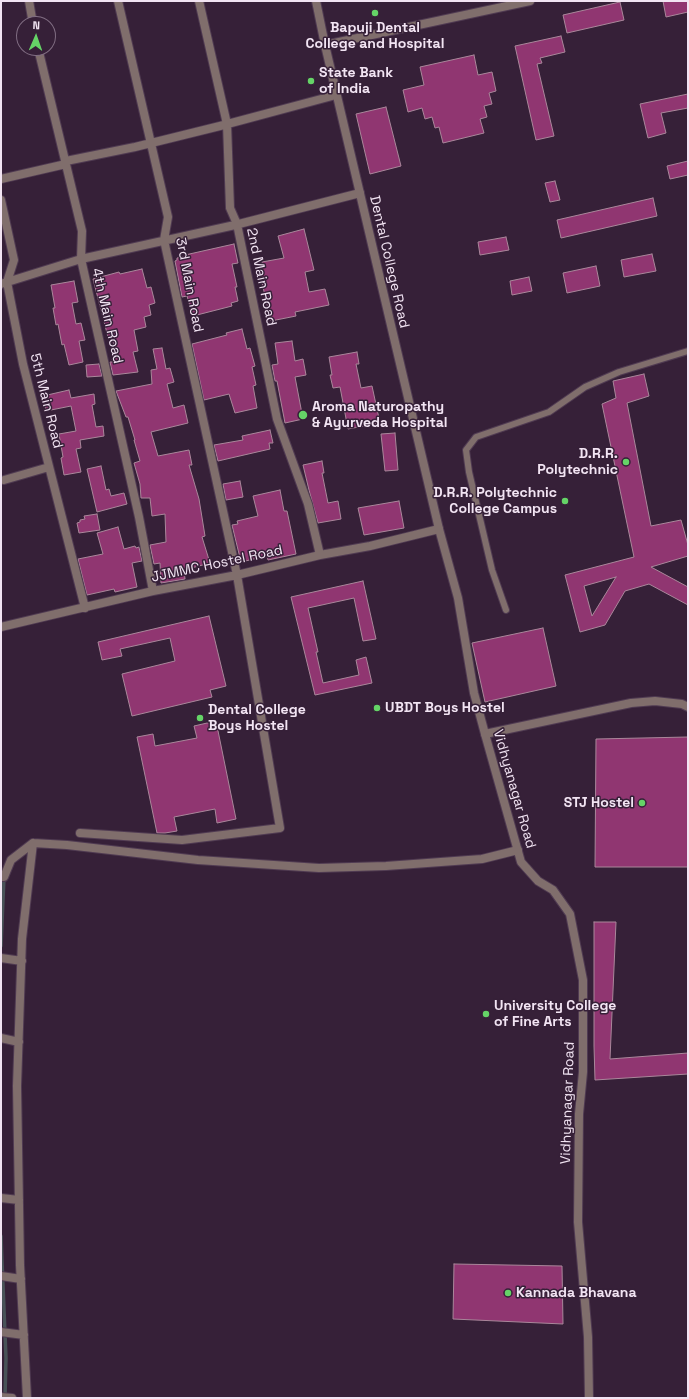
<!DOCTYPE html>
<style>
body{margin:0}
#map{position:relative;width:689px;height:1399px;overflow:hidden;background:#362038;font-family:"Space Grotesk",sans-serif}
canvas{display:block}
.frame{position:absolute;inset:0;border:2px solid #f2e4f3;pointer-events:none}
.north{position:absolute;left:16px;top:16px;width:40px;height:40px;box-sizing:border-box;background:#362038;border:1px solid #816e83;border-radius:50%;rotate:2deg;font-size:11px;font-weight:700;line-height:16px;text-align:center;color:#f2e4f3}
.north::after{content:'';display:block;margin:auto;width:14px;height:18px;background:#65d467;clip-path:polygon(50% 0,100% 100%,50% 72%,0 100%)}
</style>
<div id="map">
<canvas width="689" height="1399"></canvas>
<div class="frame"></div>
<div class="north">N</div>
</div>
<script>
const g = document.querySelector('canvas').getContext('2d');
g.lineJoin = 'round';
const shape = rows => new Path2D(rows.map(r => 'M' + r).join(''));
function trace(path, color, width, dash) { g.strokeStyle = color; g.lineWidth = width; g.lineCap = dash ? 'butt' : 'round'; g.setLineDash(dash || []); g.stroke(path); }
function fillPath(path, color) { g.fillStyle = color; g.fill(path, 'evenodd'); }
function drawText(font, color, halo, rows, align = 'center') {
  g.font = font + ' "Space Grotesk",sans-serif'; g.lineWidth = 3; g.setLineDash([]); g.textBaseline = 'middle'; g.strokeStyle = halo; g.fillStyle = color; for (const [text, x, y, turn = 0] of rows) {
    g.save(); g.translate(x, y); g.rotate((+turn || 0) * Math.PI / 180); g.textAlign = isNaN(turn) ? turn : align; if (halo) g.strokeText(text, 0, 0); g.fillText(text, 0, 0); g.restore();
  }
}
trace(shape([
 [1,946,4,877],
 [1,1236,6,1358,5,1397]
]), '#495258', 3.5);
const building = shape([
 [663,1,688,1,688,12,666,17,663,1],
 [620,2,624,20,567,33,563,15,620,2],
 [561,36,565,52,540,58,542,63,537,64,554,136,536,140,515,46,561,36],
 [474,55,478,75,492,72,496,91,489,93,492,104,484,106,487,117,480,119,484,133,443,143,439,127,435,128,432,117,425,119,422,108,408,112,403,90,424,85,420,67,474,55],
 [688,94,688,108,661,113,666,133,648,138,640,104,688,94],
 [386,107,401,166,370,174,356,114,386,107],
 [688,161,688,175,670,179,667,166,688,161],
 [555,181,560,200,550,202,545,183,555,181],
 [653,198,657,216,561,238,557,220,653,198],
 [304,229,314,270,305,272,309,292,325,289,329,305,295,312,296,316,271,321,258,266,263,265,262,262,284,258,278,236,304,229],
 [506,237,509,250,480,255,478,242,506,237],
 [234,244,238,263,232,264,237,287,235,287,238,301,231,303,232,306,193,316,187,296,182,297,175,261,177,260,177,258,186,256,185,255,234,244],
 [652,254,656,271,624,277,621,260,652,254],
 [596,266,600,286,567,293,563,273,596,266],
 [142,269,147,288,151,287,155,303,149,305,151,315,144,317,146,327,134,330,138,351,133,352,138,372,113,375,110,362,113,362,112,359,116,358,112,335,108,337,93,279,119,272,120,274,142,269],
 [529,277,532,291,512,295,510,281,529,277],
 [74,281,78,302,72,303,76,324,81,323,85,340,79,341,83,362,69,365,64,344,62,345,58,324,56,325,53,308,55,308,51,285,74,281],
 [242,329,247,349,250,348,255,366,252,367,256,385,253,386,257,408,235,413,229,394,204,400,192,344,227,335,226,333,242,329],
 [292,341,295,361,303,359,306,375,295,377,303,419,285,423,277,381,275,381,272,365,278,364,275,343,292,341],
 [162,348,166,369,170,368,174,382,167,384,173,408,184,405,188,423,151,432,158,456,189,450,192,465,189,465,199,499,205,536,202,537,210,563,184,570,185,579,161,583,160,563,154,564,150,545,166,542,165,514,152,516,150,498,141,498,140,484,134,463,140,461,134,440,135,440,128,417,126,417,116,391,152,384,151,370,157,369,153,349,162,348],
 [357,352,359,364,356,364,361,388,372,386,380,423,348,429,340,387,333,388,330,375,332,375,329,357,357,352],
 [99,364,102,376,87,377,86,365,99,364],
 [644,374,649,396,627,403,651,526,681,520,688,545,688,556,651,567,688,587,688,605,649,584,625,591,605,625,580,632,565,575,634,557,602,404,616,398,613,381,644,374],
 [616,577,592,616,584,586,616,577],
 [69,390,71,398,94,394,95,404,92,405,96,427,103,426,104,436,80,440,81,448,76,449,81,472,64,475,61,458,63,457,59,434,76,431,71,406,46,411,43,396,69,390],
 [270,430,273,443,269,443,270,449,218,461,214,445,243,440,242,436,270,430],
 [395,433,398,470,385,471,381,434,395,433],
 [322,461,324,473,322,473,328,503,338,501,341,519,318,523,309,490,303,465,322,461],
 [101,466,106,490,109,489,111,496,124,493,127,504,97,512,87,469,101,466],
 [240,481,243,497,226,500,223,484,240,481],
 [280,490,284,511,287,511,296,554,268,560,267,556,241,562,232,525,238,524,237,521,258,516,253,496,280,490],
 [399,501,404,528,364,535,358,508,399,501],
 [97,514,100,530,79,533,77,523,80,522,80,520,85,519,84,516,97,514],
 [118,527,124,549,135,546,136,548,139,547,142,561,132,563,137,587,115,592,114,589,87,595,78,559,103,554,97,533,118,527],
 [363,581,376,639,363,641,354,598,308,608,318,652,316,652,323,683,359,675,356,660,366,657,372,683,315,695,291,597,363,581],
 [209,616,226,686,210,690,212,697,132,716,122,674,175,661,170,638,120,649,122,656,102,660,98,642,209,616],
 [543,628,556,686,485,702,472,643,543,628],
 [216,721,236,819,217,823,215,809,174,817,177,831,165,833,157,833,137,737,153,734,155,746,197,738,194,726,216,721],
 [688,737,688,867,595,867,596,739,688,737],
 [594,922,616,922,610,1059,688,1053,688,1074,595,1080,594,1046,594,922],
 [454,1264,562,1266,563,1324,453,1319,454,1264]
]);
fillPath(building, '#903671');
trace(building, '#aa879b', 1);
const service = shape([
 [506,610,492,570,469,472,466,450,476,437,549,412,585,387,619,372,688,351]
]);
const minor = shape([
 [29,1,33,24],
 [199,1,227,124,230,208,237,224,277,419,308,504,320,555],
 [325,45,530,1],
 [38,48,82,231,81,259,139,517,153,591],
 [1,179,66,164,66,161,135,147,220,126,336,95],
 [1,200,14,260,7,282,23,364,85,608],
 [1,284,81,259,235,225,360,193],
 [4,480,49,467],
 [1,627,153,591,237,575,320,555,370,546,439,529],
 [485,734,631,703,655,701,682,704,688,707],
 [80,833,182,840,280,828,237,575,164,240,168,217,118,1],
 [1,877,4,877,11,860,33,843],
 [1,958,22,961],
 [1,1038,19,1042],
 [1,1198,19,1200],
 [1,1276,21,1279],
 [1,1332,24,1335],
 [1,1397,12,1398],
 [27,1398,20,1265,17,1086,22,939,33,843,67,845,198,860,319,868,386,866,482,859,518,850]
]);
const tertiary = shape([
 [316,1,325,45,439,529,458,598,474,693,485,734,521,862,538,881,553,890,570,914,583,980,583,1072,579,1114,578,1222,588,1337,589,1398]
]);
trace(service, '#503b52', 8);
trace(minor, '#503b52', 10);
trace(tertiary, '#503b52', 10);
trace(service, '#806e6c', 6);
trace(minor, '#806e6c', 8);
trace(tertiary, '#806e6c', 8);
for (const [x, y, r, color] of [
 [375,13,4,"#65d467"],
 [311,81,4,"#65d467"],
 [303,415,5,"#65d467"],
 [626,462,4,"#65d467"],
 [565,501,4,"#65d467"],
 [377,708,4,"#65d467"],
 [200,718,4,"#65d467"],
 [642,803,4,"#65d467"],
 [486,1014,4,"#65d467"],
 [508,1293,4,"#65d467"]
]) { const dot = new Path2D(); dot.arc(x, y, r, 0, 2 * Math.PI); g.fillStyle = color; g.fill(dot); trace(dot, '#362038', 1.5); }
drawText('bold 14px', '#f2e4f3', '#362038', [
 ["Bapuji Dental",375,28,"center"],
 ["College and Hospital",375,44,"center"],
 ["State Bank",319,73],
 ["of India",319,89],
 ["Aroma Naturopathy",312,407],
 ["& Ayurveda Hospital",312,423],
 ["D.R.R.",618,454,"right"],
 ["Polytechnic",618,470,"right"],
 ["D.R.R. Polytechnic",557,493,"right"],
 ["College Campus",557,509,"right"],
 ["UBDT Boys Hostel",385,708],
 ["Dental College",208,710],
 ["Boys Hostel",208,726],
 ["STJ Hostel",634,803,"right"],
 ["University College",494,1006],
 ["of Fine Arts",494,1022],
 ["Kannada Bhavana",516,1293]
], 'left');
drawText('14px', '#f2e4f3', '#362038', [
 ["Dental College Road",389,262,77],
 ["2nd Main Road",261,277,78],
 ["3rd Main Road",189,285,79],
 ["4th Main Road",107,316,77],
 ["5th Main Road",46,401,76],
 ["JJMMC Hostel Road",217,564,-12],
 ["Vidhyanagar Road",514,789,74],
 ["Vidhyanagar Road",568,1103,-88]
]);
</script>
